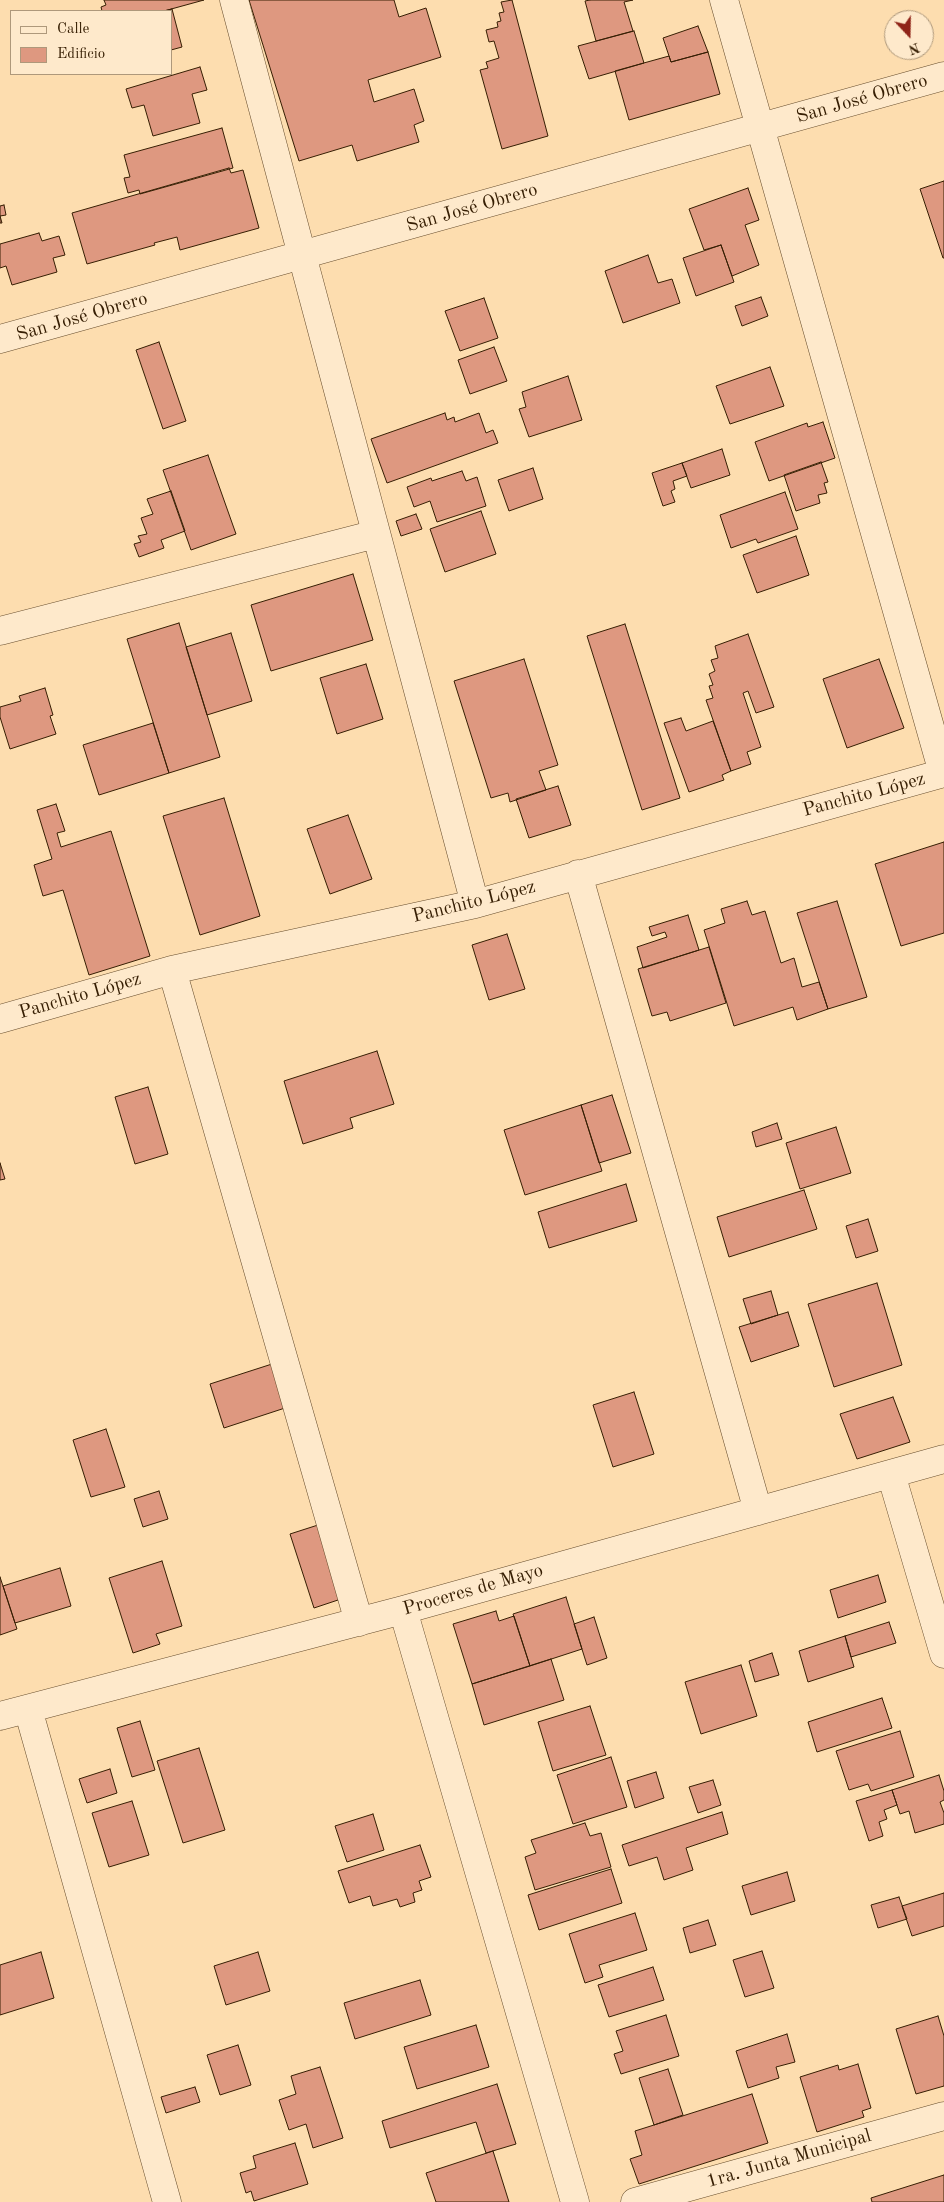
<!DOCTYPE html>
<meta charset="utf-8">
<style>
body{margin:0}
#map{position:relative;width:944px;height:2202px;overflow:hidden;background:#fdddaf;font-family:"Old Standard TT",serif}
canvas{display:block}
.legend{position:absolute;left:10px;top:10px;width:162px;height:65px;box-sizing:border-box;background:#fee9cb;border:1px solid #ae987b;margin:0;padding:6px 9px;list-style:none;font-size:15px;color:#361e03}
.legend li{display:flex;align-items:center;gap:10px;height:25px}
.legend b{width:25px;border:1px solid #ae987b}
.north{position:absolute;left:884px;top:10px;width:50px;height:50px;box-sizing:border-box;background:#fee9cb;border:1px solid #ae987b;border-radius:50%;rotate:159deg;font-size:14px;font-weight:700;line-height:20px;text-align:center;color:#361e03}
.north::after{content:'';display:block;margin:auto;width:18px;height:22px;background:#8f2418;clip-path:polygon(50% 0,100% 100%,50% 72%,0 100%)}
</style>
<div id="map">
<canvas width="944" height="2202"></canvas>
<ul class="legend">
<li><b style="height:6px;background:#fee9cb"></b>Calle</li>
<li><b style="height:14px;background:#de9880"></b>Edificio</li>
</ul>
<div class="north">N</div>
</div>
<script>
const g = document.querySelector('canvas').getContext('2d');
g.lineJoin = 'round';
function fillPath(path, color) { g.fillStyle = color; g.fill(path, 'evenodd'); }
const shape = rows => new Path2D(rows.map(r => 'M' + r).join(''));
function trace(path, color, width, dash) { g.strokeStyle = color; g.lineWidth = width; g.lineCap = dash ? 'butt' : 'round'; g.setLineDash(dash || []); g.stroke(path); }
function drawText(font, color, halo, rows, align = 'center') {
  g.font = font + ' "Old Standard TT",serif'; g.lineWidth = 4.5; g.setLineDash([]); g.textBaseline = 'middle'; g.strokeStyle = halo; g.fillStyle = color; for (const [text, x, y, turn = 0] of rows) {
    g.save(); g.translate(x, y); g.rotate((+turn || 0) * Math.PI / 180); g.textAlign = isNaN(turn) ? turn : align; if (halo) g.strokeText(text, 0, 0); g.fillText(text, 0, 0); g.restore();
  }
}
const building = shape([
 [104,0,204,0,164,11,102,11,101,7,106,5,104,0],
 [249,0,394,0,399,17,426,8,441,57,368,80,374,102,414,89,424,121,414,125,419,142,357,161,352,145,299,161,249,0],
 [512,0,548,136,502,149,480,70,488,68,486,62,499,58,494,41,489,42,486,30,498,27,497,22,501,21,499,13,504,12,501,2,512,0],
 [590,0,633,0,624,2,633,31,596,41,585,1,590,0],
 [172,9,182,47,171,50,171,11,164,11,172,9],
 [698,26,708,52,671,62,663,38,698,26],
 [634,31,644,63,589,79,578,46,634,31],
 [708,52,720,94,629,120,615,71,669,56,671,62,708,52],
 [200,67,207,90,192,94,200,123,153,136,144,105,132,108,126,89,200,67],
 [222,128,233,168,140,194,139,190,128,193,124,178,130,177,124,155,222,128],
 [229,168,231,173,243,170,259,228,180,250,177,237,154,243,155,245,87,264,72,213,229,168],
 [944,181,944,258,943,258,920,189,944,181],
 [748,188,759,220,745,225,759,265,732,276,721,245,704,250,689,209,748,188],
 [4,205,6,215,0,216,2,223,0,223,0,206,4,205],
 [39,233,42,241,59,236,65,255,53,258,57,272,12,285,6,266,0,268,0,244,39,233],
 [721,245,734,282,696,296,683,258,721,245],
 [648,255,658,283,672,279,680,303,623,323,605,271,648,255],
 [761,297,768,316,742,326,735,306,761,297],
 [484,298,498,338,460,351,445,311,484,298],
 [159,342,186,421,163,429,136,350,159,342],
 [494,347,507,381,470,394,458,360,494,347],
 [770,367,784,406,730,424,716,386,770,367],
 [568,376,582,420,529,437,519,409,526,407,522,392,568,376],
 [445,413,447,420,454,417,455,422,479,413,486,433,493,430,498,443,387,483,371,439,445,413],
 [823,422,835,458,769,481,755,442,807,423,808,427,823,422],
 [722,449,730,475,691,488,682,463,722,449],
 [208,455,236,534,191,550,163,470,208,455],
 [821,462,828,482,824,483,827,493,818,495,820,503,796,511,784,475,821,462],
 [682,463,687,476,673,481,675,489,671,491,675,502,663,506,652,473,682,463],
 [533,468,543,499,509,511,498,480,533,468],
 [462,471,466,481,477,477,486,506,437,522,430,501,414,507,407,487,431,478,432,481,462,471],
 [171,491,185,531,161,540,164,548,139,557,134,544,141,542,138,536,147,534,141,518,153,514,147,499,171,491],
 [785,492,798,529,758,543,756,539,731,548,720,515,785,492],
 [481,511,496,554,445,572,430,529,481,511],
 [416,514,422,529,401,536,396,521,416,514],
 [796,536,809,575,757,593,743,555,796,536],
 [353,574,373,640,271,671,251,605,353,574],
 [179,623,220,757,169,773,127,639,179,623],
 [625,624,680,798,642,810,587,636,625,624],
 [231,633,252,701,207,715,186,647,231,633],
 [748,634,774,707,756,713,748,691,743,693,761,747,747,752,751,764,731,771,706,700,713,698,709,686,713,685,709,674,715,671,711,660,718,658,715,646,748,634],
 [524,659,558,765,539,771,546,790,510,802,508,793,491,798,454,681,524,659],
 [879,659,904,728,847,748,823,679,879,659],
 [366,664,383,719,337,734,320,678,366,664],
 [45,688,53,715,50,716,56,734,10,749,0,717,0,707,21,701,19,696,45,688],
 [681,718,686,731,713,721,731,771,722,775,724,780,689,792,664,723,681,718],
 [153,723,169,773,99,795,83,745,153,723],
 [558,786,571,825,529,838,516,799,558,786],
 [224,798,260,916,200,935,163,816,224,798],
 [56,804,65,831,57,833,61,847,111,831,150,956,89,975,63,890,43,896,34,865,52,859,37,810,56,804],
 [348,815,372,879,330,894,307,829,348,815],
 [944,842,944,933,901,946,875,864,944,842],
 [747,901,752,915,765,911,781,963,794,958,802,987,819,982,828,1009,797,1020,793,1007,734,1026,704,930,725,923,721,909,747,901],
 [837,901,867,997,828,1009,797,913,837,901],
 [688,915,699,950,643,968,637,947,667,937,665,932,652,936,649,927,688,915],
 [507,934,525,989,489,1000,472,945,507,934],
 [709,947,726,1003,670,1021,667,1012,652,1016,638,969,709,947],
 [377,1051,394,1104,350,1118,353,1128,303,1144,284,1081,377,1051],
 [148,1087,168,1154,135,1164,115,1097,148,1087],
 [612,1095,631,1153,599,1163,581,1105,612,1095],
 [581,1105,602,1171,525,1195,504,1130,581,1105],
 [777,1123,782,1139,756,1147,752,1132,777,1123],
 [836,1127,851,1173,800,1189,786,1143,836,1127],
 [0,1163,5,1179,0,1180,0,1163],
 [626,1184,637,1221,549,1248,538,1212,626,1184],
 [804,1190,817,1229,729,1257,717,1217,804,1190],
 [868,1219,878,1251,856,1258,846,1226,868,1219],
 [877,1283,902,1365,834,1387,808,1304,877,1283],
 [771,1291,778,1315,751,1324,743,1299,771,1291],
 [788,1312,799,1346,751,1362,739,1327,788,1312],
 [272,1364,285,1408,224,1428,210,1384,272,1364],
 [634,1392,654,1454,613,1467,593,1405,634,1392],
 [893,1397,910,1442,857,1459,840,1414,893,1397],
 [106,1429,125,1487,91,1497,73,1440,106,1429],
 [159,1491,168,1519,143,1527,134,1499,159,1491],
 [318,1525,341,1599,314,1608,290,1534,318,1525],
 [162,1561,182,1626,156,1634,160,1644,133,1653,109,1578,162,1561],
 [60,1568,71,1606,15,1623,3,1586,60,1568],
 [878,1575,886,1602,838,1618,830,1590,878,1575],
 [0,1577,17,1629,0,1635,0,1577],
 [566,1597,582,1649,530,1666,513,1614,566,1597],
 [496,1611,499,1621,514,1616,530,1666,472,1684,453,1624,496,1611],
 [594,1617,607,1658,587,1665,574,1624,594,1617],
 [889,1622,896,1643,851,1657,845,1636,889,1622],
 [845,1636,854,1667,808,1682,799,1651,845,1636],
 [772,1653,779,1675,755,1682,749,1661,772,1653],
 [551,1659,564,1700,484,1725,472,1684,551,1659],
 [741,1665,757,1716,701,1734,685,1682,741,1665],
 [882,1698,892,1728,817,1752,808,1722,882,1698],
 [590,1706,606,1755,553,1771,538,1722,590,1706],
 [140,1721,155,1770,132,1777,117,1728,140,1721],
 [900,1731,914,1777,871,1791,868,1784,849,1790,836,1751,900,1731],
 [199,1748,225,1830,183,1843,157,1761,199,1748],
 [611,1757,627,1807,573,1824,557,1775,611,1757],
 [110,1769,117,1793,87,1803,79,1779,110,1769],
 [656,1772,664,1798,635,1808,627,1781,656,1772],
 [939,1775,944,1791,944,1800,940,1802,944,1813,944,1824,915,1833,909,1811,900,1814,892,1790,939,1775],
 [713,1780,721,1805,698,1813,689,1787,713,1780],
 [892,1790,897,1805,884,1810,887,1819,879,1822,883,1836,869,1841,856,1801,892,1790],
 [132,1801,149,1855,109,1867,92,1813,132,1801],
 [722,1812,728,1834,686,1848,693,1870,664,1880,657,1857,629,1866,622,1845,722,1812],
 [373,1814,384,1850,347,1862,335,1826,373,1814],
 [585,1823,590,1836,601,1833,611,1867,535,1890,525,1857,536,1853,531,1840,585,1823],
 [420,1845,431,1877,419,1881,422,1890,413,1893,415,1902,400,1907,397,1899,373,1906,370,1896,349,1903,338,1871,420,1845],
 [611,1869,622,1903,539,1930,528,1895,611,1869],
 [787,1872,795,1901,751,1915,742,1886,787,1872],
 [944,1893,944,1926,912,1936,902,1906,944,1893],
 [899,1897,907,1919,878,1928,871,1905,899,1897],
 [635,1913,647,1950,599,1965,603,1977,585,1983,569,1934,635,1913],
 [708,1920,716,1945,690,1953,683,1928,708,1920],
 [762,1951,774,1988,745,1997,733,1960,762,1951],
 [41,1952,54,1998,0,2015,0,1965,41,1952],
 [258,1952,270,1991,226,2005,214,1966,258,1952],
 [653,1967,664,2000,609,2017,598,1985,653,1967],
 [420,1980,431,2015,355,2039,344,2003,420,1980],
 [666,2015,679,2056,621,2074,614,2054,623,2051,616,2031,666,2015],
 [938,2016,944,2036,944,2086,916,2094,896,2029,938,2016],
 [476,2025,489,2067,417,2089,404,2047,476,2025],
 [787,2034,795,2062,776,2067,779,2078,748,2088,736,2051,787,2034],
 [238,2045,251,2085,220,2095,207,2055,238,2045],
 [858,2064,871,2108,862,2111,864,2117,817,2132,800,2077,838,2065,839,2070,858,2064],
 [320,2067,343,2138,313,2148,306,2124,289,2130,279,2100,296,2094,291,2076,320,2067],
 [668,2069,683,2115,654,2125,639,2078,668,2069],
 [497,2084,516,2144,486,2153,476,2122,390,2148,382,2121,497,2084],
 [195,2087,200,2102,166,2113,161,2097,195,2087],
 [752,2094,768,2143,639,2184,630,2159,642,2155,635,2131,752,2094],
 [295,2143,308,2184,254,2201,251,2191,246,2193,240,2173,256,2168,253,2156,295,2143],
 [493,2151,509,2202,436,2202,426,2173,493,2151],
 [944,2175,944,2202,872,2202,871,2198,944,2175]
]);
fillPath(building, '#de9880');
trace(building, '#361e03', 1);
const minor = shape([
 [234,0,475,904],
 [724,0,943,773],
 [0,339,944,76],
 [0,631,376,534],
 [578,874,758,1511],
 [172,970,359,1622],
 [0,1019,172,970,475,904,944,773],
 [891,1474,944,1654],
 [403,1610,575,2202],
 [28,1709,167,2202],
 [0,1716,403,1610,944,1459],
 [635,2202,944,2116]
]);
trace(minor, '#684e2e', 29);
trace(minor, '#fee9cb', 28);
drawText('19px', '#361e03', '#fee9cb', [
 ["San José Obrero",862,99,-16],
 ["San José Obrero",472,208,-16],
 ["San José Obrero",82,317,-16],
 ["Panchito López",864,795,-15],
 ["Panchito López",474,902,-14],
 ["Panchito López",80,996,-16],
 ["Proceres de Mayo",473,1590,-16],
 ["1ra. Junta Municipal",789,2159,-16]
]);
</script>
